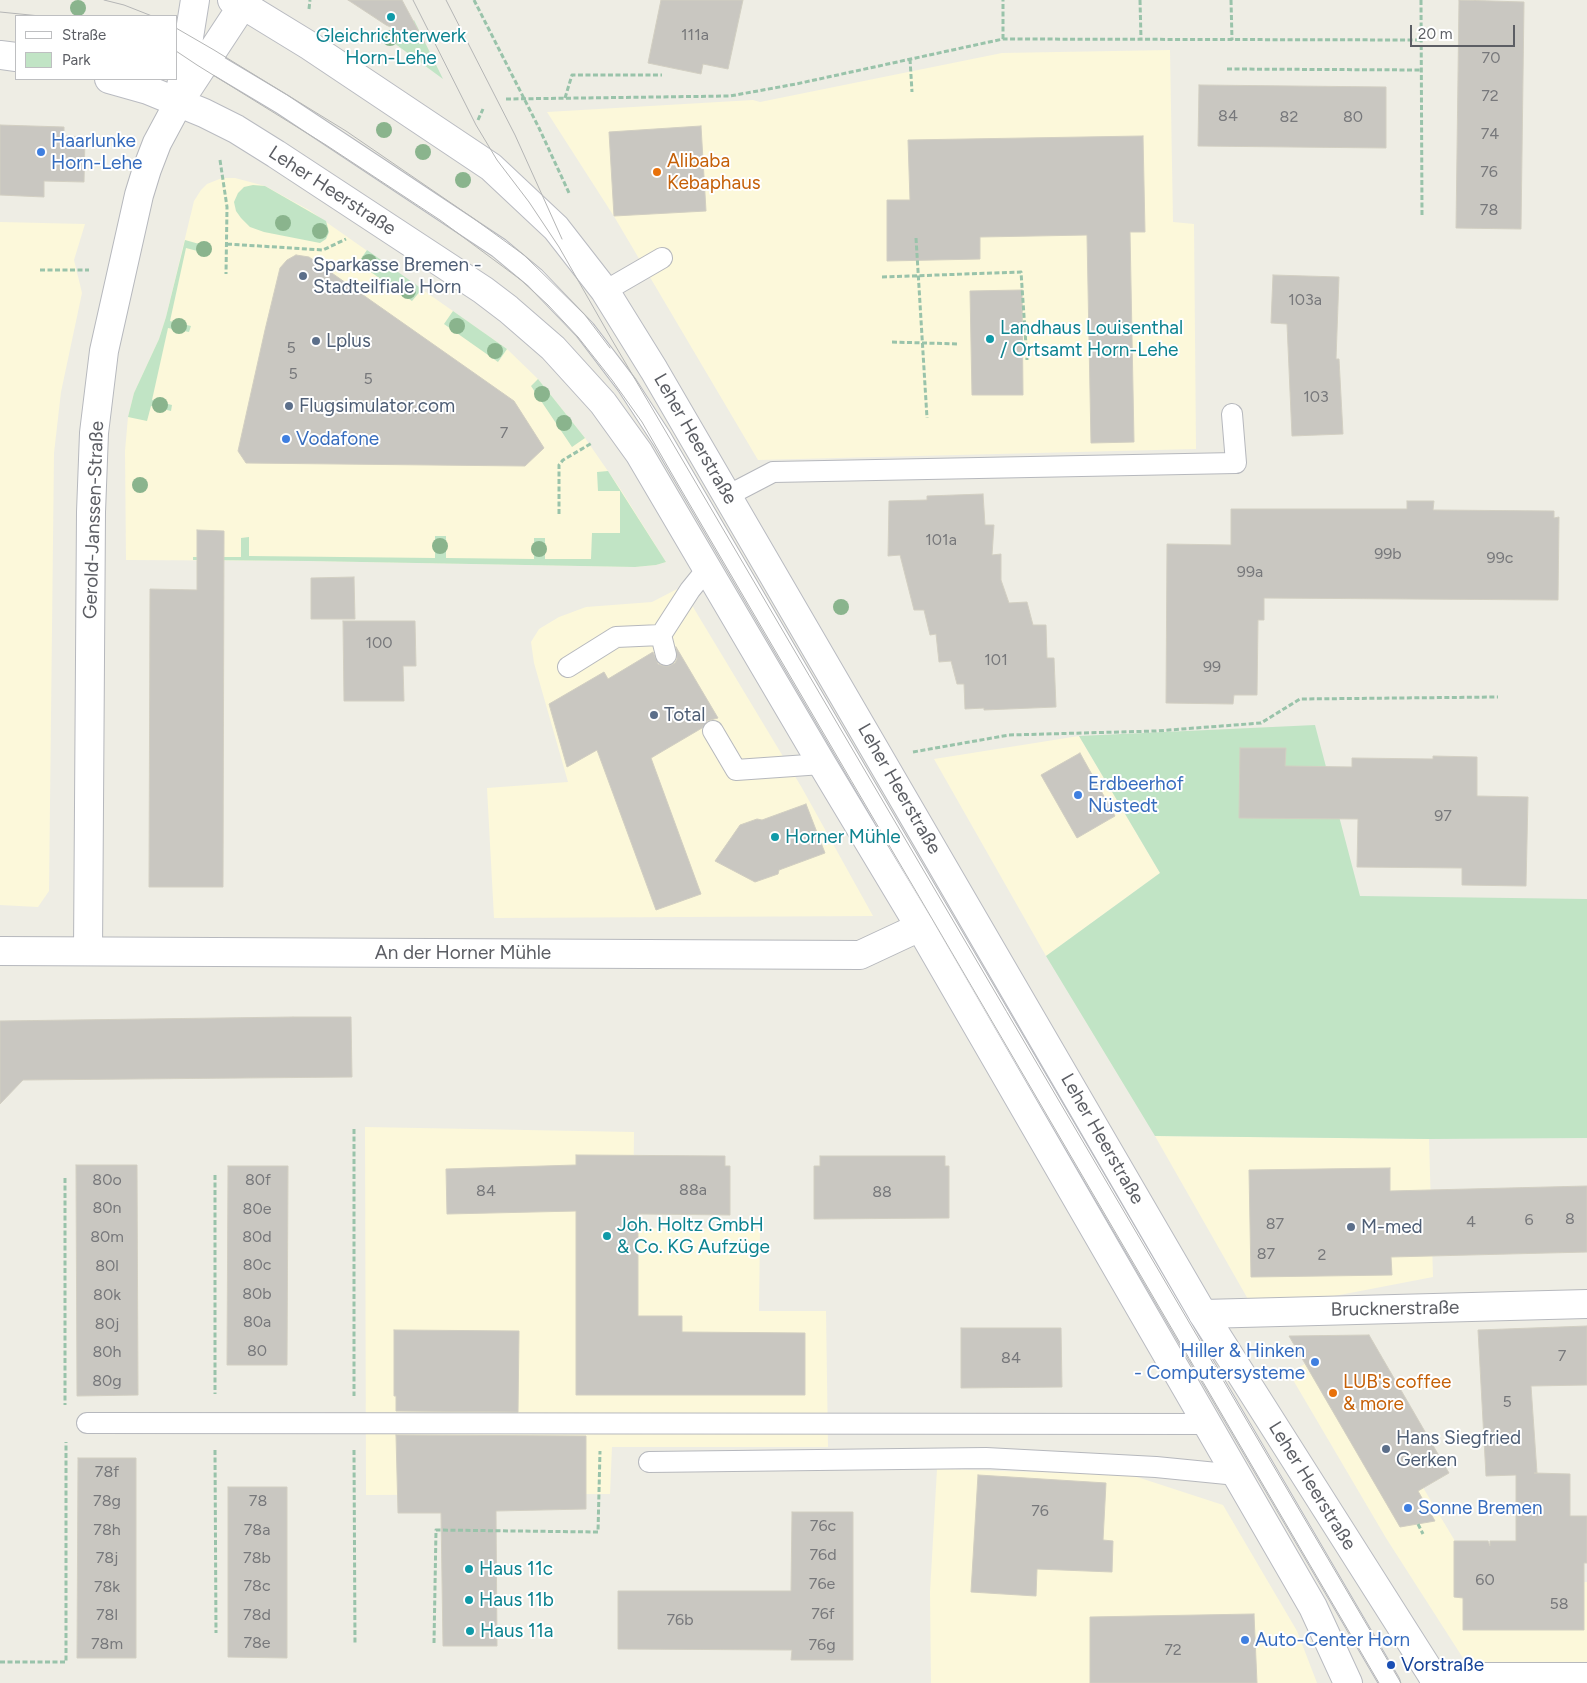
<!DOCTYPE html>
<meta charset="utf-8">
<style>
body{margin:0}
#map{position:relative;width:1587px;height:1683px;overflow:hidden;background:#eeede4;font-family:Figtree,sans-serif}
canvas{display:block}
.legend{position:absolute;left:15px;top:15px;width:162px;height:65px;box-sizing:border-box;background:#fff;border:1px solid #bebfc1;margin:0;padding:6px 9px;list-style:none;font-size:15px;color:#5c5e64}
.legend li{display:flex;align-items:center;gap:10px;height:25px}
.legend b{width:25px;border:1px solid #bebfc1}
.scale{position:absolute;left:1410px;top:25px;width:105px;height:22px;box-sizing:border-box;border:2px solid #5c5e64;border-top:0;padding-left:6px;font-size:15px;line-height:18px;white-space:nowrap;color:#5c5e64;-webkit-text-stroke:4px #fff;paint-order:stroke}
</style>
<div id="map">
<canvas width="1587" height="1683"></canvas>
<ul class="legend">
<li><b style="height:6px;background:#fff"></b>Straße</li>
<li><b style="height:14px;background:#c1e4c5"></b>Park</li>
</ul>
<div class="scale">20 m</div>
</div>
<script>
const g = document.querySelector('canvas').getContext('2d');
g.lineJoin = 'round';
function fillPath(path, color) { g.fillStyle = color; g.fill(path, 'evenodd'); }
const shape = rows => new Path2D(rows.map(r => 'M' + r).join(''));
function trace(path, color, width, dash) { g.strokeStyle = color; g.lineWidth = width; g.lineCap = dash ? 'butt' : 'round'; g.setLineDash(dash || []); g.stroke(path); }
function drawText(font, color, halo, rows, align = 'center') {
  g.font = font + ' Figtree,sans-serif'; g.lineWidth = 4; g.setLineDash([]); g.textBaseline = 'middle'; g.strokeStyle = halo; g.fillStyle = color; for (const [text, x, y, turn = 0] of rows) {
    g.save(); g.translate(x, y); g.rotate((+turn || 0) * Math.PI / 180); g.textAlign = isNaN(turn) ? turn : align; if (halo) g.strokeText(text, 0, 0); g.fillText(text, 0, 0); g.restore();
  }
}
fillPath(shape([
 [1170,50,1173,222,1194,224,1196,449,758,460,615,218,547,112,753,100,760,102,1002,53],
 [222,178,235,178,265,186,309,210,507,349,538,379,585,438,621,490,666,562,656,565,635,567,308,561,126,560,125,451,128,417,134,393,159,339,166,317,194,201,201,190,207,184],
 [0,222,85,224,74,260,82,293,61,392,54,453,49,891,38,907,0,905],
 [681,587,802,788,873,916,494,918,487,788,568,782,534,663,531,642,539,629,559,617,586,607,652,602],
 [1079,736,1160,873,1046,956,934,759],
 [365,1127,634,1132,633,1228,760,1229,759,1311,826,1311,828,1447,612,1447,610,1494,366,1495],
 [1155,1136,1429,1139,1433,1277,1324,1298,1249,1301],
 [1338,1345,1480,1583,1587,1582,1587,1683,1479,1683,1386,1538,1289,1373],
 [937,1469,1131,1475,1223,1505,1297,1631,1317,1683,931,1683,930,1592]
]), '#fcf8da');
fillPath(shape([
 [414,20,443,79,394,43],
 [253,185,265,186,326,221,329,232,326,239,320,243,264,232,250,227,241,218,236,211,234,202,238,193,244,187],
 [185,240,210,247,209,254,186,248,170,321,191,326,189,332,168,328,152,400,172,405,171,411,151,406,147,421,128,417,134,393,159,339,166,317],
 [367,250,422,289,412,301,358,263],
 [453,311,507,349,498,362,444,324],
 [538,379,585,438,572,447,531,386],
 [608,471,666,562,656,565,635,567,308,561,193,560,193,557,241,557,241,538,249,537,249,556,435,558,435,536,446,536,446,558,534,559,534,538,545,538,545,559,591,559,592,533,620,533,620,491,598,491,597,472],
 [1315,725,1360,896,1587,899,1587,1138,1429,1139,1155,1136,1046,956,1160,873,1079,736]
]), '#c1e4c5');
const building = shape([
 [348,0,402,0,425,43,386,25,348,0],
 [661,0,743,0,728,69,703,64,701,74,648,63,661,0],
 [1459,0,1524,2,1521,229,1456,228,1459,0],
 [1199,85,1386,87,1386,148,1198,146,1199,85],
 [0,125,64,127,64,136,85,137,84,182,44,181,44,197,0,195,0,125],
 [701,126,706,211,614,216,609,132,701,126],
 [1143,136,1145,232,1130,232,1134,442,1091,443,1087,235,980,237,980,259,887,261,887,200,910,200,908,140,1143,136],
 [296,255,309,257,514,401,544,448,525,466,246,463,238,451,265,330,280,268,287,260,296,255],
 [1273,275,1339,277,1336,359,1339,359,1343,434,1292,436,1287,324,1271,323,1273,275],
 [1022,290,1023,395,972,395,970,291,1022,290],
 [983,494,985,525,994,525,992,555,1001,554,1001,580,1009,603,1027,602,1033,625,1046,625,1047,658,1054,658,1056,707,984,710,984,708,965,709,964,684,957,684,951,661,939,662,936,634,930,635,924,610,914,610,900,555,888,556,889,501,927,500,927,496,983,494],
 [1407,501,1434,501,1433,510,1554,511,1554,518,1559,517,1558,600,1264,598,1264,620,1258,620,1257,695,1234,695,1233,704,1166,703,1167,544,1231,545,1231,509,1407,509,1407,501],
 [197,530,224,531,223,887,149,887,150,589,197,590,197,530],
 [354,577,355,619,311,619,311,578,354,577],
 [343,621,415,621,416,666,403,666,404,701,344,701,343,621],
 [676,647,718,718,707,721,702,728,651,758,701,894,656,910,597,750,567,767,549,704,604,672,608,679,653,652,658,664,663,666,669,666,675,663,677,659,676,647],
 [1240,748,1286,748,1285,766,1352,767,1352,758,1433,759,1433,756,1477,757,1477,796,1528,797,1526,886,1462,885,1462,868,1357,867,1358,819,1239,818,1240,748],
 [1080,753,1115,816,1077,838,1041,775,1080,753],
 [806,804,825,853,779,870,778,874,755,882,715,861,740,825,757,819,762,820,806,804],
 [293,1017,351,1017,352,1077,23,1080,0,1104,0,1021,293,1017],
 [576,1155,725,1156,725,1166,730,1166,730,1215,638,1214,638,1316,682,1316,682,1332,805,1333,805,1395,576,1395,576,1211,447,1214,446,1169,576,1165,576,1155],
 [820,1156,945,1156,945,1166,949,1166,949,1218,814,1219,814,1166,820,1166,820,1156],
 [76,1165,137,1165,138,1395,77,1396,76,1165],
 [228,1166,288,1166,287,1365,227,1365,228,1166],
 [1390,1168,1390,1191,1587,1186,1587,1252,1391,1257,1392,1275,1251,1277,1249,1170,1390,1168],
 [1587,1326,1587,1385,1531,1386,1537,1473,1534,1473,1570,1474,1570,1516,1587,1516,1587,1563,1584,1563,1584,1630,1463,1630,1463,1598,1454,1597,1454,1541,1488,1541,1490,1546,1490,1541,1516,1541,1516,1475,1486,1476,1478,1330,1587,1326],
 [961,1328,1061,1328,1062,1387,961,1388,961,1328],
 [394,1330,519,1331,518,1412,396,1411,396,1396,394,1396,394,1330],
 [1369,1335,1449,1473,1418,1491,1435,1521,1400,1527,1289,1336,1369,1335],
 [396,1435,586,1436,586,1509,496,1511,497,1646,443,1646,441,1513,398,1513,396,1435],
 [78,1458,136,1458,136,1658,77,1658,78,1458],
 [978,1475,1106,1483,1103,1540,1113,1541,1112,1572,1037,1569,1036,1596,971,1592,978,1475],
 [228,1487,287,1487,287,1658,228,1657,228,1487],
 [792,1512,853,1512,853,1660,791,1660,792,1650,618,1649,618,1591,791,1591,792,1512],
 [1254,1614,1257,1683,1090,1683,1090,1617,1254,1614]
]);
fillPath(building, '#c9c7c1');
trace(building, '#d2cfc2', 1);
const service = shape([
 [195,52,282,104,499,248,535,278,585,330,627,385,662,439,1390,1683],
 [605,291,662,258],
 [727,496,773,472,1236,463,1232,414],
 [666,655,661,635,690,590,707,569],
 [568,667,616,637,661,635],
 [713,731,736,770,822,764],
 [87,1423,1207,1424],
 [649,1462,986,1458,1156,1467,1237,1475]
]);
const minor = shape([
 [0,951,860,955,920,927],
 [88,951,91,512,94,433,104,351,139,195,147,169,157,143,179,102],
 [1203,1314,1587,1304],
 [1433,1677,1587,1677]
]);
const secondary = shape([
 [232,0,243,5,310,46,491,167,556,228,605,291,654,370,1203,1314,1437,1683],
 [0,55,16,57],
 [109,79,148,90,204,113,236,129,276,154,483,290,508,309,553,348,603,403,639,453,822,764,920,927,1313,1607,1348,1683],
 [180,93,195,0],
 [179,102,246,0]
]);
trace(service, '#b6b8bd', 22);
trace(minor, '#b6b8bd', 30);
trace(secondary, '#b9bbc1', 30);
trace(shape([
 [474,0,539,128,570,195],
 [1140,0,1141,39],
 [1231,0,1232,40],
 [1421,0,1422,215],
 [309,9,310,0],
 [1003,39,1003,0],
 [910,59,912,92],
 [1227,69,1422,70],
 [565,98,572,75,662,75],
 [506,99,730,96,796,84,1003,39,1422,40],
 [478,120,483,109],
 [220,160,227,207,226,274],
 [916,238,927,418],
 [227,244,323,250,346,239],
 [40,270,89,270],
 [882,277,1021,272,1027,360],
 [892,342,958,344],
 [559,514,559,465,563,460,592,443],
 [913,752,1009,735,1156,731,1261,723,1300,699,1498,697],
 [354,1129,354,1396],
 [215,1175,215,1394],
 [65,1178,65,1405],
 [215,1450,216,1633],
 [354,1450,355,1645],
 [1418,1524,1423,1534],
 [434,1643,436,1530,598,1532,600,1451],
 [0,1662,66,1662,66,1442]
]), '#99c3aa', 3, [5, 2.5]);
trace(service, '#fff', 20);
trace(minor, '#fff', 28);
trace(secondary, '#fff', 28);
trace(shape([
 [104,0,124,5,152,16],
 [413,0,476,125,497,160,529,202,559,247,612,340,1401,1683],
 [446,0,515,135,562,239],
 [0,12,40,16],
 [176,28,214,50,346,131,473,218,524,255,585,315,610,348],
 [176,51,197,65,326,145,440,220,521,280,548,305,578,337,612,380,642,422,676,481,1379,1683]
]), '#b4b5b5', 1);
g.fillStyle = '#8ab48d';
for (const [x, y] of [
 [78,8],
 [390,38],
 [384,130],
 [423,152],
 [463,180],
 [283,223],
 [320,231],
 [204,249],
 [369,262],
 [408,291],
 [179,326],
 [457,326],
 [495,351],
 [542,394],
 [160,405],
 [564,423],
 [140,485],
 [440,546],
 [539,549],
 [841,607]
]) { g.beginPath(); g.arc(x, y, 8, 0, 2 * Math.PI); g.fill(); }
for (const [x, y, r, color] of [
 [391,17,5,"#0f9aa8"],
 [41,152,5,"#3f7fe0"],
 [657,172,5,"#e8710a"],
 [303,276,5,"#5c6f8a"],
 [990,339,5,"#0f9aa8"],
 [316,341,5,"#5c6f8a"],
 [289,406,5,"#5c6f8a"],
 [286,439,5,"#3f7fe0"],
 [654,715,5,"#5c6f8a"],
 [1078,795,5,"#3f7fe0"],
 [775,837,5,"#0f9aa8"],
 [1351,1227,5,"#5c6f8a"],
 [607,1236,5,"#0f9aa8"],
 [1315,1362,5,"#3f7fe0"],
 [1333,1393,5,"#e8710a"],
 [1386,1449,5,"#5c6f8a"],
 [1408,1508,5,"#3f7fe0"],
 [469,1569,5,"#0f9aa8"],
 [469,1600,5,"#0f9aa8"],
 [470,1631,5,"#0f9aa8"],
 [1245,1640,5,"#3f7fe0"],
 [1391,1665,5,"#1a4fb4"]
]) { const dot = new Path2D(); dot.arc(x, y, r, 0, 2 * Math.PI); g.fillStyle = color; g.fill(dot); trace(dot, '#fff', 2); }
drawText('16px', '#77787b', null, [
 ["111a",695,35],
 ["70",1491,58],
 ["72",1490,96],
 ["84",1228,116],
 ["82",1289,117],
 ["80",1353,117],
 ["74",1490,134],
 ["76",1489,172],
 ["78",1489,210],
 ["103a",1305,300],
 ["5",291,348],
 ["5",293,374],
 ["5",368,379],
 ["103",1316,397],
 ["7",504,433],
 ["101a",941,540],
 ["99b",1388,554],
 ["99c",1500,558],
 ["99a",1250,572],
 ["100",379,643],
 ["101",996,660],
 ["99",1212,667],
 ["97",1443,816],
 ["80o",107,1180],
 ["80f",258,1180],
 ["88a",693,1190],
 ["84",486,1191],
 ["88",882,1192],
 ["80n",107,1208],
 ["80e",257,1209],
 ["8",1570,1219],
 ["6",1529,1220],
 ["4",1471,1222],
 ["87",1275,1224],
 ["80m",107,1237],
 ["80d",257,1237],
 ["87",1266,1254],
 ["2",1322,1255],
 ["80c",257,1265],
 ["80l",107,1266],
 ["80b",257,1294],
 ["80k",107,1295],
 ["80a",257,1322],
 ["80j",107,1324],
 ["80",257,1351],
 ["80h",107,1352],
 ["7",1562,1356],
 ["84",1011,1358],
 ["80g",107,1381],
 ["5",1507,1402],
 ["78f",107,1472],
 ["78g",107,1501],
 ["78",258,1501],
 ["76",1040,1511],
 ["76c",823,1526],
 ["78h",107,1530],
 ["78a",257,1530],
 ["76d",823,1555],
 ["78j",107,1558],
 ["78b",257,1558],
 ["60",1485,1580],
 ["76e",822,1584],
 ["78c",257,1586],
 ["78k",107,1587],
 ["58",1559,1604],
 ["76f",823,1614],
 ["78l",107,1615],
 ["78d",257,1615],
 ["76b",680,1620],
 ["78e",257,1643],
 ["78m",107,1644],
 ["76g",822,1645],
 ["72",1173,1650]
]);
drawText('19px', '#0d838f', '#fff', [
 ["Gleichrichterwerk",391,36,"center"],
 ["Horn-Lehe",391,58,"center"],
 ["Landhaus Louisenthal",1000,328],
 ["/ Ortsamt Horn-Lehe",1000,350],
 ["Horner Mühle",785,837],
 ["Joh. Holtz GmbH",617,1225],
 ["& Co. KG Aufzüge",617,1247],
 ["Haus 11c",479,1569],
 ["Haus 11b",479,1600],
 ["Haus 11a",480,1631]
], 'left');
drawText('19px', '#366cbe', '#fff', [
 ["Haarlunke",51,141],
 ["Horn-Lehe",51,163],
 ["Vodafone",296,439],
 ["Erdbeerhof",1088,784],
 ["Nüstedt",1088,806],
 ["Hiller & Hinken",1305,1351,"right"],
 ["- Computersysteme",1305,1373,"right"],
 ["Sonne Bremen",1418,1508],
 ["Auto-Center Horn",1255,1640]
], 'left');
drawText('19px', '#c56008', '#fff', [
 ["Alibaba",667,161],
 ["Kebaphaus",667,183],
 ["LUB's coffee",1343,1382],
 ["& more",1343,1404]
], 'left');
drawText('19px', '#5c5e64', '#fff', [
 ["Leher Heerstraße",332,191,33],
 ["Leher Heerstraße",695,439,60],
 ["Gerold-Janssen-Straße",94,520,-88],
 ["Leher Heerstraße",899,789,60],
 ["An der Horner Mühle",463,953],
 ["Leher Heerstraße",1102,1139,60],
 ["Brucknerstraße",1395,1309,-1],
 ["Leher Heerstraße",1312,1486,58]
]);
drawText('19px', '#4e5e75', '#fff', [
 ["Sparkasse Bremen -",313,265],
 ["Stadteilfiale Horn",313,287],
 ["Lplus",326,341],
 ["Flugsimulator.com",299,406],
 ["Total",664,715],
 ["M-med",1361,1227],
 ["Hans Siegfried",1396,1438],
 ["Gerken",1396,1460]
], 'left');
drawText('19px', '#164399', '#fff', [
 ["Vorstraße",1401,1665]
], 'left');
</script>
